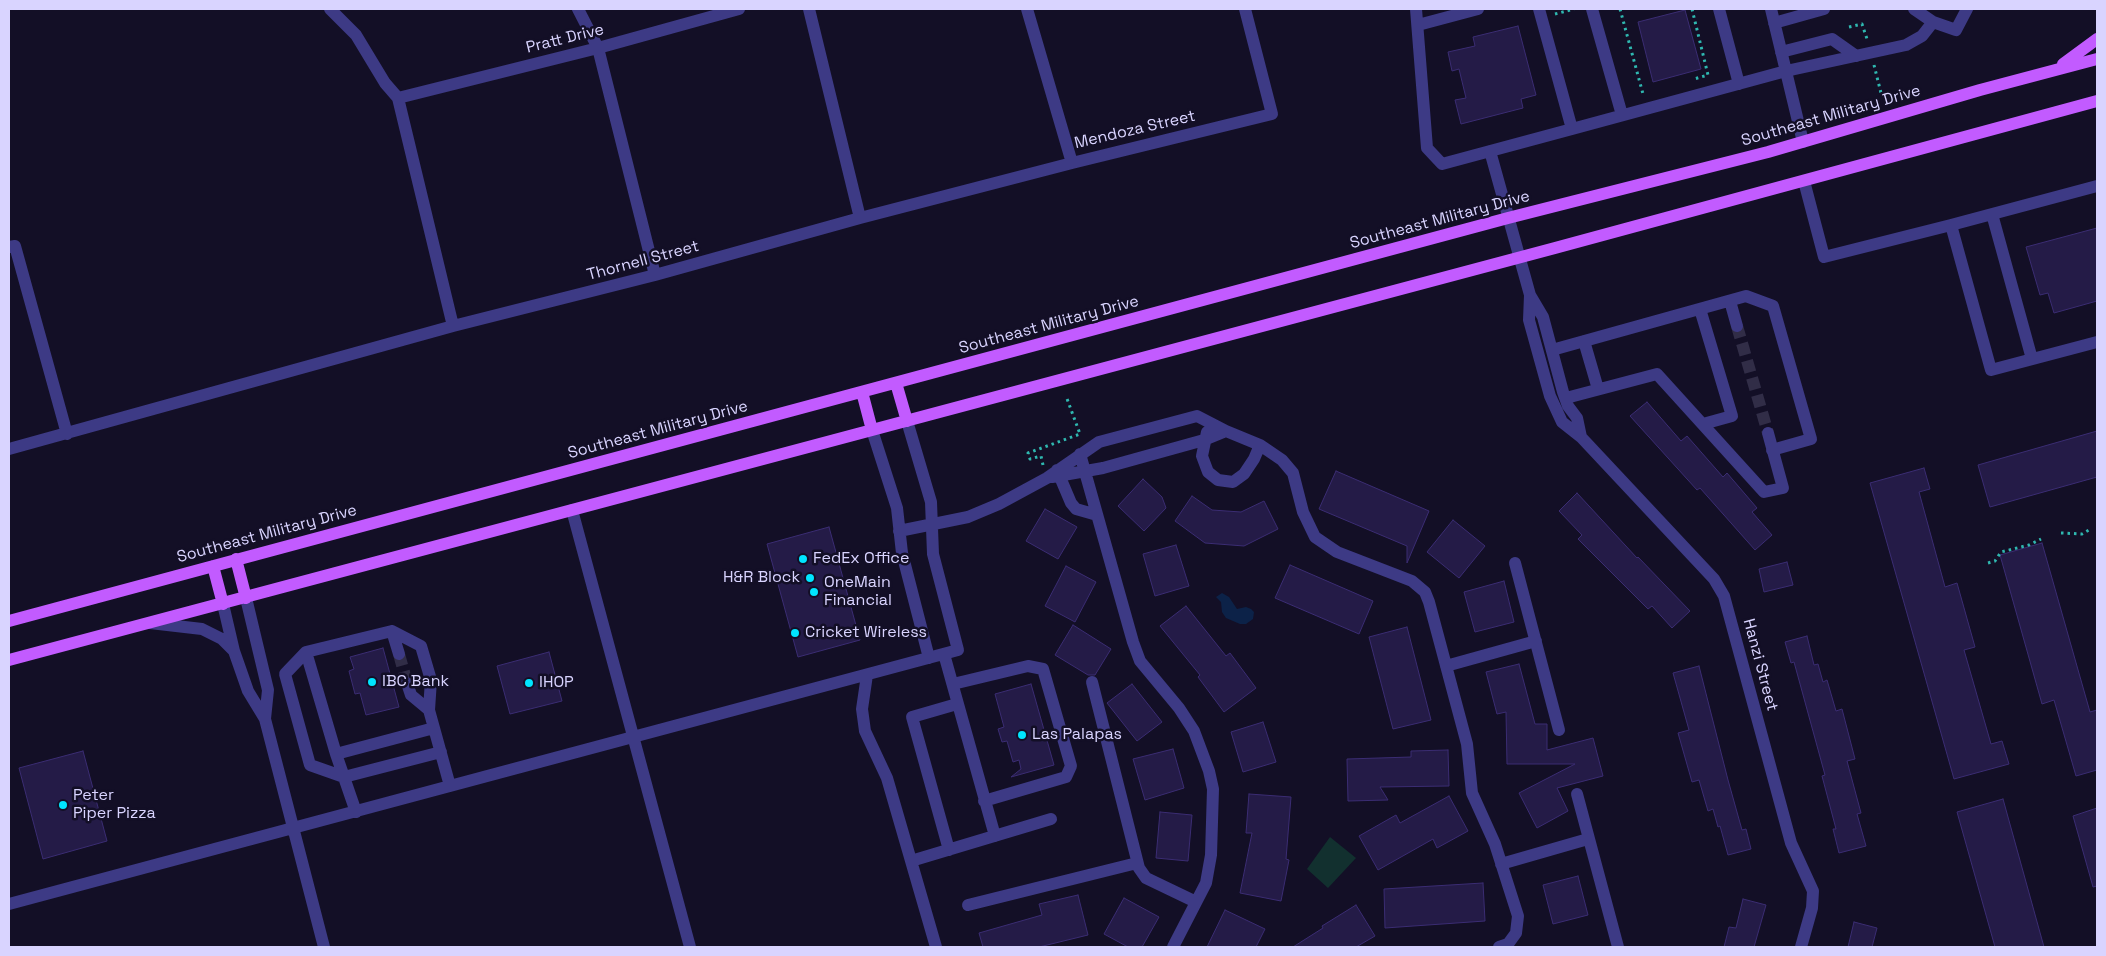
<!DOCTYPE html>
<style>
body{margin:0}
#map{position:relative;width:2106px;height:956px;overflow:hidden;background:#130f26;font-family:"Space Grotesk",sans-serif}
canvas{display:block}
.frame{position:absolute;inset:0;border:10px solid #d9d4ff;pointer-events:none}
</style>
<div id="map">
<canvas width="2106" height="956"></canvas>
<div class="frame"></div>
</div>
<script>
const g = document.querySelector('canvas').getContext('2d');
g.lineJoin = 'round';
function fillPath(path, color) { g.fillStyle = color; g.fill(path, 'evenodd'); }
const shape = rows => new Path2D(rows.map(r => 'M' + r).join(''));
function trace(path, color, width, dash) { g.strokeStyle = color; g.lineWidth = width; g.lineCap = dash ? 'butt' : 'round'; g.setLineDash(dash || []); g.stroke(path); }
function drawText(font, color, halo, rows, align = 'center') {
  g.font = font + ' "Space Grotesk",sans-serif'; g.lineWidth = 5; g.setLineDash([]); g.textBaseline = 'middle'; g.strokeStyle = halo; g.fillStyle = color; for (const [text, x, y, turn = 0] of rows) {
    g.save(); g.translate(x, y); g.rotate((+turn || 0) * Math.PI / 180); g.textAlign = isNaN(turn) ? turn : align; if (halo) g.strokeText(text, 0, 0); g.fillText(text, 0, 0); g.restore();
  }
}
fillPath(shape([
 [1330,837,1356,858,1328,888,1307,869]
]), '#12302f');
fillPath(shape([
 [1222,593,1229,597,1237,609,1246,607,1251,609,1254,612,1253,619,1246,624,1240,624,1226,618,1222,612,1221,602,1216,597]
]), '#0c2248');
const building = shape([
 [1685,10,1701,69,1653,82,1638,22,1685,10],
 [1518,26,1536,95,1521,99,1523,108,1461,124,1455,100,1466,98,1459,69,1452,71,1448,52,1475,46,1473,37,1518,26],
 [2097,228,2097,301,2054,313,2048,293,2040,295,2026,247,2097,228],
 [1647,402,1681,441,1687,436,1723,477,1727,473,1757,508,1752,512,1772,535,1755,550,1700,488,1697,490,1630,416,1647,402],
 [2097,431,2097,477,1990,507,1978,465,2097,431],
 [1924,468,1930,489,1919,492,1945,587,1957,583,1975,647,1964,650,1991,744,2002,741,2009,764,1954,779,1870,483,1924,468],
 [1336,471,1429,511,1407,563,1407,546,1319,509,1336,471],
 [1143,479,1162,497,1166,508,1144,531,1118,506,1143,479],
 [1577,493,1637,558,1638,557,1690,611,1672,628,1652,606,1648,609,1578,539,1582,535,1559,511,1577,493],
 [1192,496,1212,510,1241,512,1264,501,1278,529,1244,546,1205,543,1175,521,1192,496],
 [1045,509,1077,527,1058,559,1026,541,1045,509],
 [1453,520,1485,546,1459,578,1427,552,1453,520],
 [829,527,860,640,798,657,767,544,829,527],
 [2042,543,2090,712,2097,710,2097,770,2076,776,2054,700,2042,704,2000,555,2042,543],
 [1176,545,1189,586,1155,596,1143,554,1176,545],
 [1787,562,1793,585,1764,592,1759,569,1787,562],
 [1290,565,1373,601,1359,634,1275,598,1290,565],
 [1066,566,1096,582,1075,622,1045,606,1066,566],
 [1504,581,1514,622,1475,632,1464,592,1504,581],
 [1186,606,1226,656,1230,653,1256,688,1224,712,1198,677,1200,675,1160,626,1186,606],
 [1073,625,1111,649,1095,675,1088,675,1055,655,1073,625],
 [1407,627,1431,720,1393,729,1369,637,1407,627],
 [1807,636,1814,665,1818,664,1823,682,1827,680,1836,711,1842,709,1855,759,1847,761,1861,813,1857,814,1866,846,1839,853,1833,829,1836,829,1822,776,1825,775,1794,662,1791,663,1785,642,1807,636],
 [383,648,399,707,366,715,360,693,355,694,349,671,354,669,350,657,383,648],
 [549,652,562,701,510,714,497,666,549,652],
 [1519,664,1535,724,1547,724,1547,750,1593,738,1603,776,1557,788,1568,811,1537,828,1519,793,1575,764,1507,764,1506,712,1497,714,1486,672,1519,664],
 [1699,666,1728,780,1742,830,1746,829,1751,849,1728,855,1720,826,1718,827,1713,809,1708,811,1699,780,1692,782,1678,733,1689,730,1673,673,1699,666],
 [1031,684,1054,765,1011,777,1021,769,1019,760,1013,762,1007,741,1002,742,998,729,1004,727,995,694,1031,684],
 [1132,684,1162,722,1137,741,1107,703,1132,684],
 [1263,722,1276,762,1243,772,1231,732,1263,722],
 [1173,749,1184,788,1145,800,1133,759,1173,749],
 [1448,750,1449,786,1380,787,1388,800,1348,801,1347,759,1411,757,1411,751,1448,750],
 [83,751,107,841,43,859,19,768,83,751],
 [1249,794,1291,797,1286,859,1289,860,1281,901,1240,893,1252,833,1246,833,1249,794],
 [1449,796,1468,831,1437,848,1433,839,1378,870,1359,836,1396,815,1400,823,1449,796],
 [2003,799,2044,947,1995,947,1957,812,2003,799],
 [2097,808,2097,886,2093,887,2073,816,2097,808],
 [1160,812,1192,815,1188,861,1156,858,1160,812],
 [1578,876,1588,915,1553,924,1543,885,1578,876],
 [1483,883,1485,921,1385,928,1384,889,1483,883],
 [1078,895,1088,935,1039,947,983,947,979,933,1042,915,1039,904,1078,895],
 [1124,898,1159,917,1142,947,1128,947,1104,934,1124,898],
 [1743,899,1766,905,1754,947,1724,947,1729,927,1736,928,1743,899],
 [1356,905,1375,936,1356,947,1293,947,1323,928,1322,926,1356,905],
 [1225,910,1265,929,1256,947,1207,947,1225,910],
 [1854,922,1877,928,1872,947,1848,947,1854,922]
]);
fillPath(building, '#241b47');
trace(building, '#3b2d73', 1);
trace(shape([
 [1737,326,1768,433],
 [399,654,407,683]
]), '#312d47', 12, [12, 6]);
trace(shape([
 [1620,9,1643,94],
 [1692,9,1708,75,1694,79],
 [1555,14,1574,9],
 [1849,27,1862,24,1867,39],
 [1874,65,1881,93],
 [1043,465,1041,456,1030,459,1028,453,1080,434,1066,396],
 [2061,533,2082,534,2089,530],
 [1988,563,1995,561,2001,552,2029,545,2041,539]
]), '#2fb8b0', 3, [2.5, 4]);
trace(shape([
 [330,9,356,35,385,83,398,98,453,326,655,275,860,218,809,9],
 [578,9,598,48,655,275],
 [1027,9,1072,163,1272,114,1245,9],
 [1416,9,1427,148,1442,164,1572,129,1539,9],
 [1592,9,1622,115],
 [1719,9,1739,84],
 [1771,9,1803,142],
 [1914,9,1933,22,1956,30,1967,9],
 [1774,23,1824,9],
 [1418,25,1478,9],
 [1781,52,1832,39,1856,56],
 [398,98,598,48,739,9],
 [1572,129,1786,71,1906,45,1922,36,1933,22],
 [1490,151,1530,295,1543,317,1563,392,1568,406,1577,418,1581,437],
 [1804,181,1824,257,1951,225,1991,370,2097,342],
 [1992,214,2032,359],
 [860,218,1072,163],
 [1951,225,2097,186],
 [9,247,15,246,67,434],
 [1530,295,1529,320,1550,396,1562,422,1581,437,1714,579,1724,596,1791,843,1813,891,1812,908,1801,947],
 [1730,301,1737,326],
 [1700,309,1732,416,1703,424],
 [1584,341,1598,389],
 [1552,350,1746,296,1773,306,1811,439,1772,450],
 [1566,398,1657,374,1764,492,1783,488,1768,433],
 [872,430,897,508,902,553,929,658],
 [1207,432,1202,456,1208,472,1218,480,1233,482,1244,474,1254,459,1260,445],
 [9,449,453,326],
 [1080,454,1133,642,1140,661,1179,708,1194,731,1209,771,1213,789,1211,855,1206,883,1173,947],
 [1057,470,1071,503,1076,509,1097,515],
 [1052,477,1103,468,1204,440,1226,431],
 [572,510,690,947],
 [899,531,968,517,999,504,1047,478,1099,442,1197,416,1226,431,1260,445,1282,460,1293,473,1303,512,1315,537,1337,552,1412,581,1425,592,1429,602,1467,744,1472,793,1495,844,1518,916,1516,933,1508,944,1499,947],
 [1515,563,1559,730],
 [246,598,268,690,265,719],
 [223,604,234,651],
 [150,623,202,629,222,639,234,651,248,691,265,719,324,947],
 [392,631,399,654],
 [306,652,336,754],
 [944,654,995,836],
 [1446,666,1536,641],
 [867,675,862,709,865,731,887,778,936,947],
 [1092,682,1139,868,1146,878,1196,902],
 [407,683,411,695,429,710],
 [953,684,1028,666,1043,669,1071,766,1066,777,984,801],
 [434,728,429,710,431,680,421,646,392,631,306,652,285,674,310,765,344,777,441,752],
 [1577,794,1618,947],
 [356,812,336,754,434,728,450,786],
 [949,850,912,717,957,704],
 [911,861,1051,819],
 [1501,864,1588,839],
 [9,904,958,650,933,554,931,502,907,421],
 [968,905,1137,863]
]), '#3d3a85', 12);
trace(shape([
 [2063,64,2097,39],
 [896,383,907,421],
 [862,392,872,430],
 [236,559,246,598],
 [213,566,223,604],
 [9,621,1508,218,1768,152,1980,90,2097,59],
 [9,660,1555,248,2097,101]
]), '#c25bff', 12);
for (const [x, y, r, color] of [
 [803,559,5,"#00e5ff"],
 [810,578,5,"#00e5ff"],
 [814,592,5,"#00e5ff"],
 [795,633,5,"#00e5ff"],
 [372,682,5,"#00e5ff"],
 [529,683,5,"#00e5ff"],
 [1022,735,5,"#00e5ff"],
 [63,805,5,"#00e5ff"]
]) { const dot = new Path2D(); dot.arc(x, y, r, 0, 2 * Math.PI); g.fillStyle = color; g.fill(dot); trace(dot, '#130f26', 2); }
drawText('16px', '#d9d4ff', '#130f26', [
 ["Pratt Drive",565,39,-14],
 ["Southeast Military Drive",1831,116,-16],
 ["Mendoza Street",1135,130,-13],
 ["Southeast Military Drive",1440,220,-15],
 ["Thornell Street",643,261,-15],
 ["Southeast Military Drive",1049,325,-15],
 ["Southeast Military Drive",658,430,-15],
 ["Southeast Military Drive",267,534,-15],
 ["Hanzi Street",1760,665,75]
]);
drawText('16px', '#d9d4ff', '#130f26', [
 ["FedEx Office",813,559],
 ["H&R Block",800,578,"right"],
 ["OneMain",824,583],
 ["Financial",824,601],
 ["Cricket Wireless",805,633],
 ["IBC Bank",382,682],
 ["IHOP",539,683],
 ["Las Palapas",1032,735],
 ["Peter",73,796],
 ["Piper Pizza",73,814]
], 'left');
</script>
